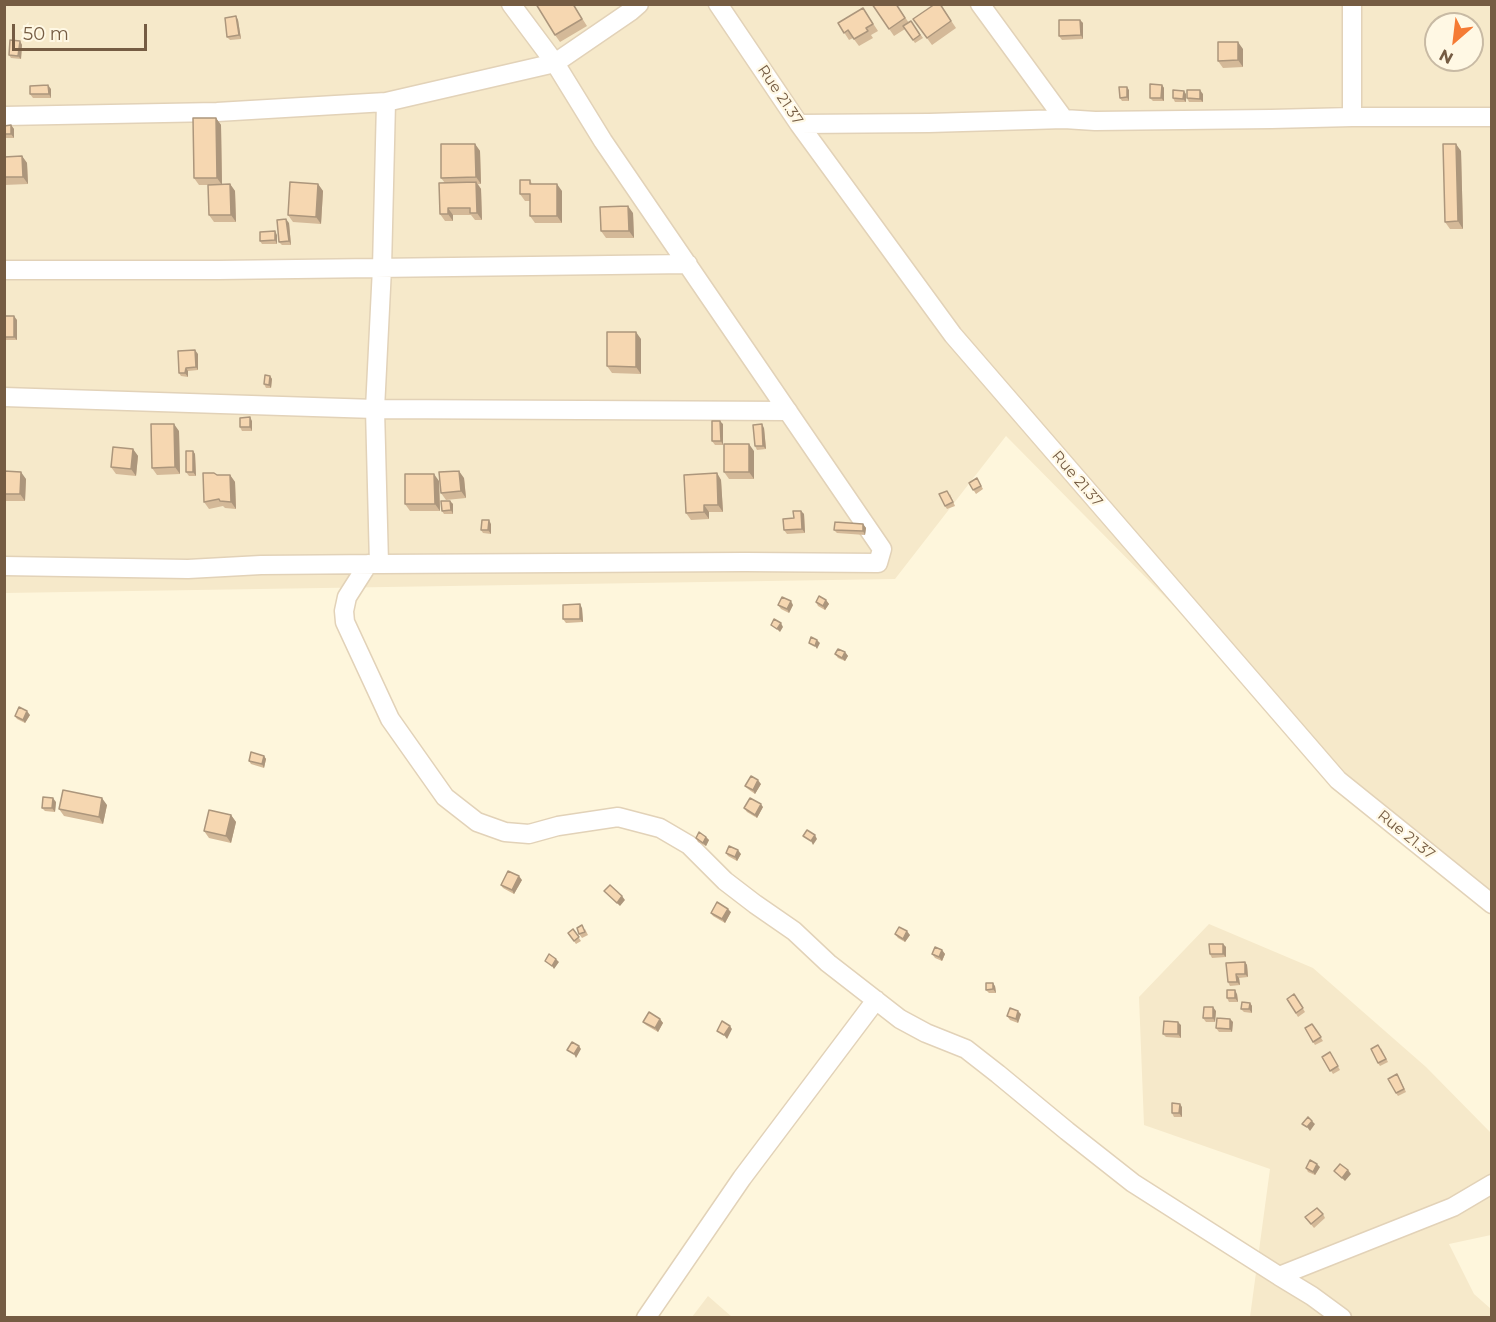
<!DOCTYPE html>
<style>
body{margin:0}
#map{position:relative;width:1496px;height:1322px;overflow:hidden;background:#fef6dc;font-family:Montserrat,sans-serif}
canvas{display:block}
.frame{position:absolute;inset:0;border:6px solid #755c43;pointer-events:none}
.north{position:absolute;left:1424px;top:12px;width:60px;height:60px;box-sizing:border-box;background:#fff8e4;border:2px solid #c8baa4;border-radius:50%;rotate:208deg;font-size:16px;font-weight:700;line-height:24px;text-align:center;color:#755c43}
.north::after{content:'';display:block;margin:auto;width:21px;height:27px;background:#f57b34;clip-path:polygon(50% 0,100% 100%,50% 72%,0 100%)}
.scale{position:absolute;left:12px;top:24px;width:135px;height:27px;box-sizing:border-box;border:3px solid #755c43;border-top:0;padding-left:8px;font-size:18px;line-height:21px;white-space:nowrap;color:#755c43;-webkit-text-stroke:4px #fff8e4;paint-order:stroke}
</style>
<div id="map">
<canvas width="1496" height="1322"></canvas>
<div class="frame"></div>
<div class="north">N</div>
<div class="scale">50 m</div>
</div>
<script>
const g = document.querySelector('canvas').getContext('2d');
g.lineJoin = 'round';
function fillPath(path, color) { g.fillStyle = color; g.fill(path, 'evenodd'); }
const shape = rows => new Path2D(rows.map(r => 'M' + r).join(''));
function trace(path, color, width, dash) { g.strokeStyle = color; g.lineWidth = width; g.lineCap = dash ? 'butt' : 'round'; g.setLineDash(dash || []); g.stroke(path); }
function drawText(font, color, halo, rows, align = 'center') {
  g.font = font + ' Montserrat,sans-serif'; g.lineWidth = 4.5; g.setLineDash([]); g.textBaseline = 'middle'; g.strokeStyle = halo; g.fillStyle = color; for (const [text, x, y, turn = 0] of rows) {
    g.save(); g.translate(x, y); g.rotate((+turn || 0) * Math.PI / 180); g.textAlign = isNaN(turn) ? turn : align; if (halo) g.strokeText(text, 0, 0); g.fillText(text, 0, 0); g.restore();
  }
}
fillPath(shape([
 [4,5,1491,5,1491,902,1411,846,1006,436,895,579,5,593],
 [1436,24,1472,24,1472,60,1436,60],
 [1209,924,1313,968,1426,1067,1491,1133,1491,1235,1449,1244,1474,1294,1491,1309,1491,1317,1250,1317,1270,1169,1144,1125,1139,997],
 [708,1296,732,1317,692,1317]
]), '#f6e9ca');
const minor = shape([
 [511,4,555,63,631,11,639,4],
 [718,4,799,124,953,335,1338,780,1492,904],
 [980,4,1064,119],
 [1352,4,1352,117],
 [4,116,217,112,386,102,555,63,603,141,882,549,878,563,745,562,379,564,261,565,188,569,4,566],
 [799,124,929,123,1064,119,1095,121,1271,119,1352,117,1492,117],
 [4,270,218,270,688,264],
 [4,397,375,409,788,411],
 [368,564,347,597,344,611,345,622,390,719,445,797,477,822,505,832,529,834,558,826,618,817,660,828,689,845,725,881,755,904,794,931,828,963,900,1019,926,1033,966,1049,998,1074,1067,1131,1133,1183,1279,1276,1312,1296,1342,1318],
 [379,564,375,409,382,268,386,102],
 [1279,1276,1453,1207,1492,1184],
 [646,1318,742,1178,876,1000]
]);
trace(minor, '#e2d2b8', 21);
trace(minor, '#fff', 18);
fillPath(shape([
 [573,4,587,26,560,42,555,35],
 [872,4,896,4,909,23,911,21,923,38,915,43,905,29,894,36],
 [940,4,956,28,932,45,913,19],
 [863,8,878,31,871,35,873,38,859,46,853,38,849,40,838,23],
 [236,16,238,20,241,39,230,40,227,37],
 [1080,20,1083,23,1083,39,1062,40,1059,36],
 [20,41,22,45,21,59,11,58,9,55],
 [1243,49,1243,67,1223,68,1218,61],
 [1162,85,1164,88,1164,101,1153,101,1150,98],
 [51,89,51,98,33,98,30,94],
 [1129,90,1129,101,1122,101,1120,98],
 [1186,94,1186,102,1175,102,1173,98],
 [1203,94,1203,102,1189,102,1187,98],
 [216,118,221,125,222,185,230,184,235,191,236,222,214,222,209,215,208,185,199,185,194,178],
 [11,125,14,129,14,138,4,138,4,126],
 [475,144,480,151,481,184,478,184,481,189,482,220,475,220,471,215,453,215,453,221,445,221,440,214,445,183,441,178],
 [1461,151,1463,229,1450,229,1445,222],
 [22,156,27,163,28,184,4,185,4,157],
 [530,180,532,184,562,191,562,223,535,223,530,216,530,201,525,201,520,194],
 [318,184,323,191,321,224,293,222,288,215],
 [633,213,634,238,606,238,601,231],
 [289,223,291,245,282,245,279,242],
 [277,235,277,244,262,244,260,241],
 [4,316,17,320,17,340,4,340],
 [641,339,641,374,612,373,607,366],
 [198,354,198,370,188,371,188,377,181,376,179,373],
 [270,376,272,379,271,388,266,388,264,384],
 [252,421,252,431,242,431,240,427],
 [723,424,723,445,715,445,712,441],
 [764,428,766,449,757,450,755,446],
 [179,431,180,474,157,475,152,468],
 [133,449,138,456,136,476,116,474,111,467],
 [193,451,195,454,196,476,189,476,186,472],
 [754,451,754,479,729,479,724,472],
 [4,471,26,479,25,501,4,501],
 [717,473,721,480,723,512,709,512,709,519,691,520,686,513],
 [217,475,230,475,235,482,236,509,225,508,223,506,209,509,204,502],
 [464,478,466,498,446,500,441,493],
 [977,478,983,489,976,494,969,483],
 [439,481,440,511,410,511,405,504],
 [950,494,955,506,947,509,945,506],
 [450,501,453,504,453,514,444,514,442,511],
 [801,511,804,514,805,533,787,534,784,530],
 [491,524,491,534,483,533,481,530],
 [863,524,866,528,865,535,837,533,834,530],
 [826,600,829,604,825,610,818,606,816,602],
 [778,605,793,605,789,613,781,609],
 [582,608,583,622,566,623,563,619],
 [845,652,848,656,845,661,838,658,835,654],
 [30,715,25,723,17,719,15,716],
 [264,756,266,759,264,768,251,764,249,761],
 [761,784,755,794,748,789,745,786],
 [56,802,55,812,45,811,42,808],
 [107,805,103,824,64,816,59,809],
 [763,807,757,818,747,812,744,808],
 [231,815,236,822,231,843,209,838,204,831],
 [706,837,709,840,706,846,698,842,696,838],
 [726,853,741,854,737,861,728,856],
 [522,880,514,894,503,888,501,885],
 [731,912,725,923,713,916,711,913],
 [573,929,581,941,576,944,568,933],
 [585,929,588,935,582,938,579,934],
 [895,934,910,935,905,942,898,938],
 [1223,944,1226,947,1226,957,1212,958,1210,954],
 [942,950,945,954,942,961,935,958,932,954],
 [1245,962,1247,965,1248,977,1239,978,1240,985,1230,986,1228,982],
 [995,986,996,993,989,993,986,990],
 [1237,994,1238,1002,1229,1002,1227,998],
 [1294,994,1305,1012,1298,1017,1287,999],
 [1250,1003,1252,1006,1252,1013,1244,1012,1241,1009],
 [1216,1011,1215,1022,1206,1022,1203,1018],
 [1021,1014,1018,1023,1010,1020,1007,1016],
 [660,1019,663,1023,658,1032,646,1025,643,1022],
 [1230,1019,1233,1022,1232,1032,1219,1032,1216,1028],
 [1312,1024,1323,1041,1315,1045,1305,1028],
 [1181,1025,1181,1038,1166,1037,1163,1034],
 [1381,1048,1388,1062,1380,1066,1378,1063],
 [1330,1052,1340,1070,1333,1074,1322,1057],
 [1397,1074,1406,1092,1398,1096,1396,1093],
 [1182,1107,1182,1117,1174,1117,1172,1113],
 [1320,1167,1315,1175,1308,1172,1306,1168],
 [1323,1214,1325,1218,1314,1228,1305,1217]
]), '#d4b998');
fillPath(shape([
 [236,16,238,20,241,39,239,35],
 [1080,20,1083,23,1083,39,1081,35],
 [20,41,22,45,21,59,18,56],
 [1238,42,1243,49,1243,67,1238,60],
 [48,85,51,89,51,98,49,94],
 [1162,85,1164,88,1164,101,1161,98],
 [1127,87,1129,90,1129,101,1127,97],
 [1200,90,1203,94,1203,102,1200,99],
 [1184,91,1186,94,1186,102,1183,99],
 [216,118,221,125,222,185,217,178],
 [11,125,14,129,14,138,11,134],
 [475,144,480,151,481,184,476,177],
 [1456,144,1461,151,1463,229,1458,221],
 [22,156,27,163,28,184,23,177],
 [476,182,481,189,482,220,477,213],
 [230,184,235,191,236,222,231,215],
 [318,184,323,191,321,224,316,217],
 [557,184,562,191,562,223,557,216],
 [628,206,633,213,634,238,629,231],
 [448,208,453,215,453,221,448,214],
 [286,219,289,223,291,245,289,241],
 [275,231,277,235,277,244,275,240],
 [14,316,17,320,17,340,14,337],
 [636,332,641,339,641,374,636,367],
 [195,350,198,354,198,370,196,367],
 [186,368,188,371,188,377,185,373],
 [270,376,272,379,271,388,269,385],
 [250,417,252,421,252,431,250,427],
 [720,421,723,424,723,445,721,441],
 [174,424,179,431,180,474,175,467],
 [762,424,764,428,766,449,763,446],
 [749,444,754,451,754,479,749,472],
 [133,449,138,456,136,476,131,469],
 [193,451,195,454,196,476,193,472],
 [459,471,464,478,466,498,461,491],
 [21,472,26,479,25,501,20,494],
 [717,473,721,480,723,512,718,505],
 [434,474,439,481,440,511,435,504],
 [230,475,235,482,236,509,231,502],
 [450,501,453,504,453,514,451,510],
 [704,505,709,512,709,519,704,512],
 [801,511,804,514,805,533,802,529],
 [489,520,491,524,491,534,488,530],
 [863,524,866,528,865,535,863,531],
 [826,600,829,604,825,610,823,606],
 [791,601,793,605,789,613,787,609],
 [580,604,582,608,583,622,580,619],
 [781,623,783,627,780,632,777,629],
 [817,640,820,643,817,649,815,646],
 [845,652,848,656,845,661,842,658],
 [27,711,30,715,25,723,23,720],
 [264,756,266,759,264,768,262,764],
 [758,780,761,784,755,794,753,790],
 [53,798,56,802,55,812,52,808],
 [102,798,107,805,103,824,99,817],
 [761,804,763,807,757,818,755,815],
 [231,815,236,822,231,843,226,836],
 [815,835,817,839,813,845,811,841],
 [706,837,709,840,706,846,703,843],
 [738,850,741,854,737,861,735,857],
 [519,876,522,880,514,894,512,890],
 [622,896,625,900,620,906,617,903],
 [728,909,731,912,725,923,722,919],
 [907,931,910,935,905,942,903,939],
 [1223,944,1226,947,1226,957,1223,954],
 [942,950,945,954,942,961,939,957],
 [556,959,559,962,554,969,552,966],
 [1245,962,1247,965,1248,977,1245,974],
 [1236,974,1239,978,1240,985,1237,982],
 [993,983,995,986,996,993,993,989],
 [1235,990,1237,994,1238,1002,1235,998],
 [1250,1003,1252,1006,1252,1013,1249,1009],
 [1213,1007,1216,1011,1215,1022,1213,1018],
 [1018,1011,1021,1014,1018,1023,1016,1019],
 [660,1019,663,1023,658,1032,655,1028],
 [1230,1019,1233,1022,1232,1032,1230,1029],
 [1178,1022,1181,1025,1181,1038,1178,1034],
 [730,1026,732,1029,727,1039,724,1035],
 [579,1046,581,1049,576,1058,574,1054],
 [1180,1104,1182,1107,1182,1117,1179,1113],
 [1312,1121,1315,1124,1310,1131,1307,1127],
 [1317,1164,1320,1167,1315,1175,1313,1172],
 [1348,1170,1351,1174,1345,1181,1342,1178]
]), '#ac967c');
const building = shape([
 [536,4,573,4,582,19,555,35,536,4],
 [872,4,896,4,905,18,889,29,872,4],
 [935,4,940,4,951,21,927,38,913,19,935,4],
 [863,8,873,24,866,28,868,31,854,39,848,30,844,33,838,23,863,8],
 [236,16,239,35,227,37,225,18,236,16],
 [1059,20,1080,20,1081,35,1059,36,1059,20],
 [911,21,920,35,913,40,903,26,911,21],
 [10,40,20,41,18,56,9,55,10,40],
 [1218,42,1238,42,1238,60,1218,61,1218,42],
 [1150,84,1162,85,1161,98,1150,98,1150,84],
 [48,85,49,94,30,94,30,86,48,85],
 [1119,87,1127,87,1127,97,1120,98,1119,87],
 [1173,90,1184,91,1183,99,1173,98,1173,90],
 [1187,90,1200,90,1200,99,1187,98,1187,90],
 [193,118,216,118,217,178,194,178,193,118],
 [11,125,11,134,4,134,4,126,11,125],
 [441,144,475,144,476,177,441,178,441,144],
 [1443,144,1456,144,1458,221,1445,222,1443,144],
 [22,156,23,177,4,177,4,157,22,156],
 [520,180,530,180,530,184,557,184,557,216,530,216,530,194,520,194,520,180],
 [290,182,318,184,316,217,288,215,290,182],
 [476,182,477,213,470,213,470,208,448,208,448,214,440,214,439,183,476,182],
 [230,184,231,215,209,215,208,185,230,184],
 [628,206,629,231,601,231,600,207,628,206],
 [286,219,289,241,279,242,277,220,286,219],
 [275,231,275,240,260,241,260,232,275,231],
 [4,316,14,316,14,337,4,337,4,316],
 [607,332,636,332,636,367,607,366,607,332],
 [195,350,196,367,186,368,185,373,179,373,178,351,195,350],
 [265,375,270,376,269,385,264,384,265,375],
 [250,417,250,427,240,427,240,418,250,417],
 [712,421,720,421,721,441,712,441,712,421],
 [151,424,174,424,175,467,152,468,151,424],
 [762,424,763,446,755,446,753,425,762,424],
 [724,444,749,444,749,472,724,472,724,444],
 [113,447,133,449,131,469,111,467,113,447],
 [186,451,193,451,193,472,186,472,186,451],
 [4,471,21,472,20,494,4,494,4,471],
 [459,471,461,491,441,493,439,472,459,471],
 [203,473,214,473,217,475,230,475,231,502,220,501,219,499,204,502,203,473],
 [717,473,718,505,704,505,704,512,686,513,684,475,717,473],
 [405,474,434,474,435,504,405,504,405,474],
 [977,478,981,486,973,490,969,483,977,478],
 [947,491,953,502,945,506,939,494,947,491],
 [441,501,450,501,451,510,442,511,441,501],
 [793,511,801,511,802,529,784,530,783,519,794,518,793,511],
 [482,520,489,520,488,530,481,530,482,520],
 [835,522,863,524,863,531,834,530,835,522],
 [819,596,826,600,823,606,816,602,819,596],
 [782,597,791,601,787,609,778,605,782,597],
 [580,604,580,619,563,619,563,605,580,604],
 [774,619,781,623,777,629,771,625,774,619],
 [811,637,817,640,815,646,809,643,811,637],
 [838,649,845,652,842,658,835,654,838,649],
 [19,707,27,711,23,720,15,716,19,707],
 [251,752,264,756,262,764,249,761,251,752],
 [751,776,758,780,753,790,745,786,751,776],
 [63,790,102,798,99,817,59,809,63,790],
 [43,797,53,798,52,808,42,808,43,797],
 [750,798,761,804,755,815,744,808,750,798],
 [209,810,231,815,226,836,204,831,209,810],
 [807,830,815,835,811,841,803,836,807,830],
 [699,832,706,837,703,843,696,838,699,832],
 [729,846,738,850,735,857,726,853,729,846],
 [508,871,519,876,512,890,501,885,508,871],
 [610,885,622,896,617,903,604,891,610,885],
 [717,902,728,909,722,919,711,913,717,902],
 [582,925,585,932,579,934,577,928,582,925],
 [899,927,907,931,903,939,895,934,899,927],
 [573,929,579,937,574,941,568,933,573,929],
 [1209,944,1223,944,1223,954,1210,954,1209,944],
 [935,947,942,950,939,957,932,954,935,947],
 [549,954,556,959,552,966,545,961,549,954],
 [1245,962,1245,974,1236,974,1237,982,1228,982,1226,963,1245,962],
 [986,983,993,983,993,989,986,990,986,983],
 [1227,990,1235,990,1235,998,1227,998,1227,990],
 [1294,994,1303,1008,1296,1013,1287,999,1294,994],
 [1242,1002,1250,1003,1249,1009,1241,1009,1242,1002],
 [1204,1007,1213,1007,1213,1018,1203,1018,1204,1007],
 [1010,1008,1018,1011,1016,1019,1007,1016,1010,1008],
 [649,1012,660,1019,655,1028,643,1022,649,1012],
 [1217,1018,1230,1019,1230,1029,1216,1028,1217,1018],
 [722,1021,730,1026,724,1035,717,1031,722,1021],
 [1164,1021,1178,1022,1178,1034,1163,1034,1164,1021],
 [1312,1024,1321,1037,1313,1042,1305,1028,1312,1024],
 [572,1042,579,1046,574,1054,567,1050,572,1042],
 [1378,1045,1386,1059,1378,1063,1371,1049,1378,1045],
 [1330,1052,1338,1066,1330,1071,1322,1057,1330,1052],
 [1397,1074,1404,1089,1396,1093,1388,1079,1397,1074],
 [1172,1103,1180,1104,1179,1113,1172,1113,1172,1103],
 [1308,1117,1312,1121,1307,1127,1302,1124,1308,1117],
 [1310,1160,1317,1164,1313,1172,1306,1168,1310,1160],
 [1340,1164,1348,1170,1342,1178,1334,1171,1340,1164],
 [1317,1208,1323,1214,1311,1224,1305,1217,1317,1208]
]);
fillPath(building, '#f6d7b1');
trace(building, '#ac967c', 1.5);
drawText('15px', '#755c43', '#fff8e4', [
 ["Rue 21.37",780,95,56],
 ["Rue 21.37",1077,479,49],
 ["Rue 21.37",1406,835,39]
]);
</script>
